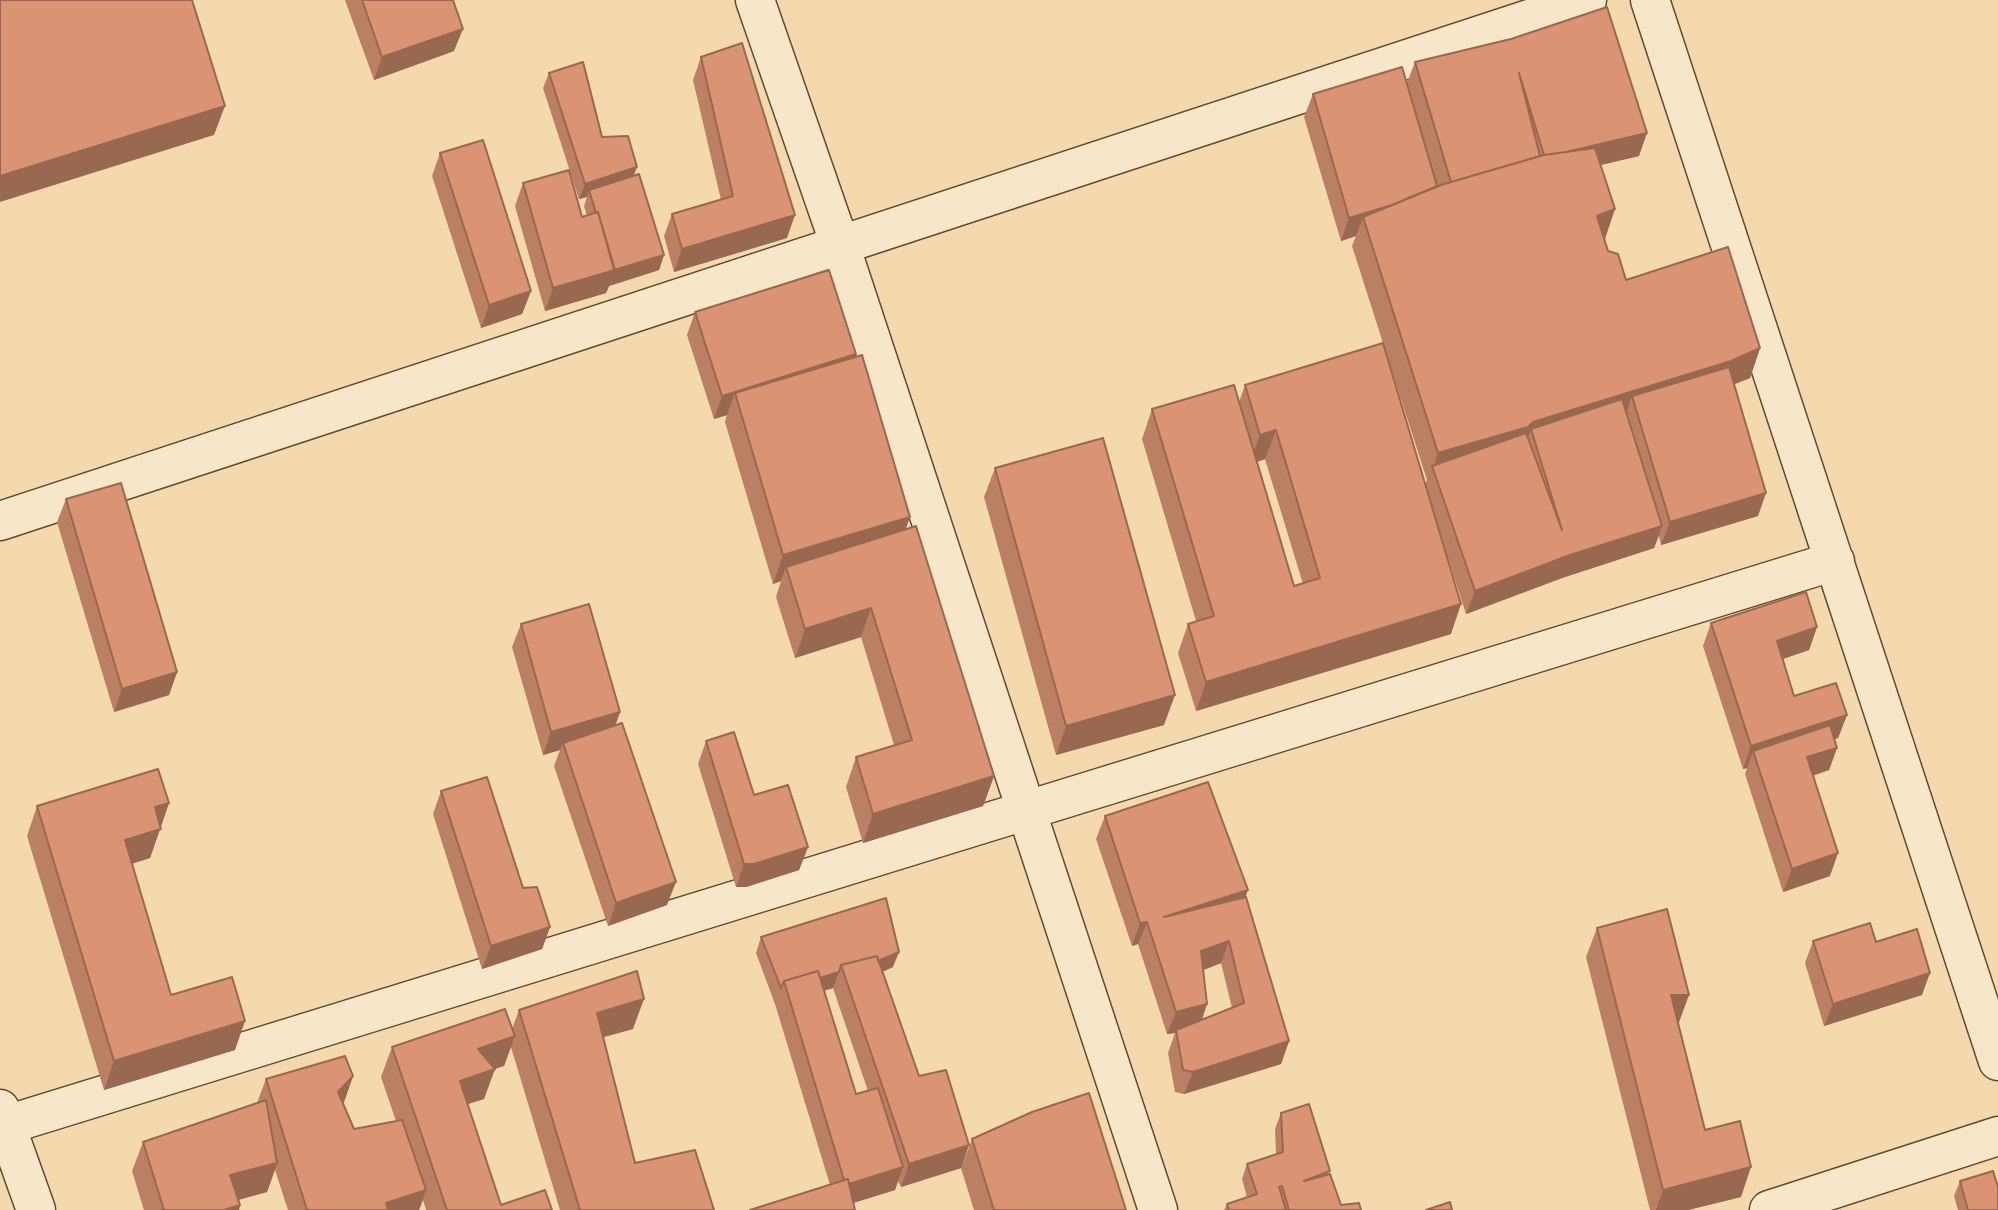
<!DOCTYPE html>
<style>
body{margin:0}
canvas{display:block;background:#f4d9ae}
</style>
<canvas width="1998" height="1210"></canvas>
<script>
const g = document.querySelector('canvas').getContext('2d');
g.lineJoin = 'round';
const shape = rows => new Path2D(rows.map(r => 'M' + r).join(''));
function trace(path, color, width, dash) { g.strokeStyle = color; g.lineWidth = width; g.lineCap = dash ? 'butt' : 'round'; g.setLineDash(dash || []); g.stroke(path); }
function fillPath(path, color) { g.fillStyle = color; g.fill(path, 'evenodd'); }
const minor = shape([
 [755,0,840,245,1158,1210],
 [1650,0,1998,1061],
 [0,521,1587,0],
 [0,1109,36,1210],
 [0,1127,1835,561],
 [1769,1210,1998,1136]
]);
trace(minor, '#644930', 41);
trace(minor, '#f8e6ca', 38);
fillPath(shape([
 [345,0,453,0,454,51,374,80],
 [1511,39,1639,156,1601,165,1604,239,1608,251,1626,280,1760,348,1750,378,1734,384,1758,516,1661,545,1659,536,1654,548,1562,578,1466,614,1450,564,1451,634,1196,711,1178,653,1188,624,1196,621,1142,439,1152,409,1239,402,1245,385,1383,343,1352,246,1356,236,1341,241,1304,117,1313,94,1407,83,1415,62],
 [1384,346,1427,480,1425,484],
 [1265,459,1303,584,1294,586,1257,462],
 [701,57,787,238,674,272,664,236,672,214,721,200,693,80],
 [549,73,634,176,664,255,659,270,609,286,606,293,545,311,515,206,523,183,582,217,587,216,584,206,587,197,579,199,543,88],
 [440,153,531,291,522,314,481,328,432,176],
 [695,312,855,357,905,530,994,776,983,806,863,843,846,787,856,757,894,745,861,637,795,658,776,597,781,581,773,584,725,422,727,415,714,419,687,335],
 [995,468,1164,725,1056,755,984,497],
 [66,499,177,672,169,695,114,712,57,522],
 [1711,623,1817,627,1809,650,1783,659,1794,696,1847,715,1838,738,1834,739,1837,748,1829,770,1813,776,1830,876,1783,892,1745,774,1747,768,1743,769,1703,646],
 [521,624,620,712,615,725,667,905,608,926,554,766,560,750,543,755,512,647],
 [706,741,754,795,808,847,799,870,746,887,736,887,698,764],
 [441,791,523,888,550,927,542,949,482,969,433,814],
 [169,803,150,858,132,864,171,995,235,1050,104,1090,27,836,37,806],
 [1105,816,1245,898,1289,1041,1281,1064,1184,1094,1175,1092,1168,1053,1175,1033,1167,1034,1138,944,1132,946,1096,839],
 [1221,963,1232,1008,1202,1020,1207,1004,1203,970],
 [1597,928,1678,1025,1705,1130,1741,1197,1688,1210,1650,1210,1586,957],
 [761,937,893,967,882,972,919,1076,969,1145,961,1168,901,1187,898,1181,895,1190,853,1203,830,1185,775,1004,756,953],
 [833,988,868,1091,856,1094,824,991],
 [1813,941,1922,995,1824,1026,1805,963],
 [519,1010,633,1029,603,1037,635,1163,714,1210,560,1210,511,1047,504,1066,494,1069,484,1099,467,1104,501,1205,552,1210,426,1210,423,1200,419,1210,288,1210,275,1170,267,1192,238,1200,240,1205,239,1210,144,1210,132,1171,143,1142,257,1103,266,1079,353,1076,343,1104,354,1129,396,1121,381,1077,392,1047,512,1029],
 [1281,1113,1329,1174,1341,1205,1361,1210,1224,1210,1227,1204,1247,1197,1242,1179,1247,1164,1276,1154,1275,1129],
 [972,1139,1126,1210,974,1210,961,1168],
 [1960,1181,1998,1210,1958,1210,1954,1196]
]), '#bb7f63');
fillPath(shape([
 [463,29,454,51,374,80,382,57],
 [225,106,214,135,0,202,0,176],
 [1647,133,1639,156,1536,180,1545,157],
 [637,167,631,183,589,190,587,197,579,199,585,184],
 [1438,191,1363,217,1356,236,1341,241,1349,218],
 [1615,209,1605,239,1586,245,1597,216],
 [795,215,787,238,674,272,682,249],
 [664,255,659,270,609,286,606,293,545,311,553,288],
 [531,291,522,314,481,328,489,305],
 [1760,348,1750,378,1720,390,1632,396,1624,419,1531,429,1523,452,1433,468,1438,453],
 [856,354,847,377,735,393,727,415,714,419,722,396],
 [1276,430,1265,459,1249,464,1260,435],
 [1766,493,1758,516,1661,545,1670,522],
 [910,517,900,546,786,567,781,581,773,584,783,555],
 [1662,526,1654,548,1562,578,1466,614,1475,591,1570,555],
 [1461,604,1451,634,1196,711,1206,682],
 [871,608,861,637,795,658,805,629],
 [1817,627,1809,650,1768,664,1777,641],
 [177,672,169,695,114,712,122,689],
 [1175,695,1164,725,1056,755,1066,726],
 [620,712,612,735,563,743,560,750,543,755,551,732],
 [1847,715,1838,738,1757,764,1753,751,1747,768,1743,769,1751,746],
 [1837,748,1829,770,1798,780,1807,757],
 [994,776,983,806,863,843,873,814],
 [169,803,150,858,114,869,125,840,155,807],
 [808,847,799,870,746,887,736,887,744,864],
 [1838,853,1830,876,1783,892,1792,869],
 [676,882,667,905,608,926,616,903],
 [1248,890,1240,913,1164,917],
 [1147,922,1138,944,1132,946,1140,923],
 [550,927,542,949,482,969,491,946],
 [1229,941,1221,963,1193,974,1201,951],
 [899,952,893,967,868,978,874,963],
 [839,972,833,988,789,1000,786,987],
 [1930,973,1922,995,1824,1026,1833,1004],
 [1671,995,1689,995,1678,1025],
 [644,999,633,1029,586,1042,597,1013],
 [1207,1004,1199,1027,1176,1030,1175,1033,1167,1034,1176,1012],
 [245,1021,235,1050,104,1090,114,1061],
 [515,1036,504,1066,467,1078,478,1049],
 [1289,1041,1281,1064,1184,1094,1193,1072],
 [495,1069,484,1099,449,1110,460,1081],
 [353,1076,343,1105,338,1092],
 [969,1145,961,1168,901,1187,909,1164],
 [277,1163,267,1192,219,1205,230,1175],
 [903,1167,895,1190,837,1208,845,1185],
 [1751,1167,1741,1197,1688,1210,1656,1210,1663,1190],
 [426,1190,419,1210,383,1210,386,1203],
 [240,1205,239,1210,224,1210]
]), '#996850');
const building = shape([
 [0,0,192,0,225,106,0,176,0,0],
 [362,0,453,0,463,29,382,57,362,0],
 [1607,7,1647,133,1566,152,1544,155,1519,73,1540,156,1451,182,1415,62,1511,39,1607,7],
 [742,43,795,215,682,249,672,214,733,196,701,57,742,43],
 [583,62,602,137,628,136,637,167,585,184,549,73,583,62],
 [1402,67,1437,186,1392,205,1349,218,1313,94,1402,67],
 [483,140,531,291,489,305,440,153,483,140],
 [1595,148,1615,209,1597,216,1608,251,1618,254,1626,280,1728,247,1760,348,1731,361,1533,422,1528,427,1438,453,1363,217,1441,185,1544,155,1595,148],
 [569,170,582,217,598,212,615,270,553,288,523,183,569,170],
 [639,174,664,255,614,270,598,212,596,213,589,190,639,174],
 [829,270,856,354,722,396,695,312,829,270],
 [1383,343,1461,604,1206,682,1188,624,1214,616,1152,409,1234,385,1294,586,1320,578,1276,430,1260,435,1245,385,1383,343],
 [862,355,910,517,783,555,735,393,862,355],
 [1729,367,1766,493,1670,522,1632,396,1729,367],
 [1622,399,1662,526,1570,555,1475,591,1432,466,1526,433,1562,530,1531,429,1622,399],
 [1103,438,1175,695,1066,726,995,468,1103,438],
 [121,483,177,672,122,689,66,499,121,483],
 [916,526,994,776,873,814,856,757,912,740,871,608,805,629,786,567,916,526],
 [1806,592,1817,627,1777,641,1794,696,1836,683,1847,715,1751,746,1711,623,1806,592],
 [589,604,620,712,551,732,521,624,589,604],
 [622,723,676,882,616,903,563,743,622,723],
 [1830,725,1837,748,1807,757,1838,853,1792,869,1753,751,1830,725],
 [734,732,754,795,788,785,808,847,754,864,744,864,706,741,734,732],
 [158,769,169,803,155,807,161,829,125,840,171,995,232,977,245,1021,114,1061,37,806,158,769],
 [487,777,523,888,537,887,550,927,491,946,441,791,487,777],
 [1208,782,1248,890,1164,917,1246,897,1289,1041,1193,1072,1183,1070,1176,1030,1244,1003,1229,941,1201,951,1207,1004,1176,1012,1147,922,1140,923,1105,816,1208,782],
 [886,898,899,952,878,961,877,956,841,965,839,972,820,978,818,971,784,981,781,988,761,937,886,898],
 [1667,909,1689,995,1671,995,1705,1130,1740,1121,1751,1167,1663,1190,1597,928,1667,909],
 [1870,923,1876,942,1917,929,1930,973,1833,1004,1813,941,1870,923],
 [877,956,919,1076,946,1070,969,1145,909,1164,841,965,877,956],
 [637,971,644,999,597,1013,635,1163,695,1150,714,1210,580,1210,519,1010,637,971],
 [818,971,856,1094,878,1088,903,1167,849,1184,848,1179,844,1180,784,981,818,971],
 [505,1009,515,1036,478,1049,495,1069,460,1081,501,1205,545,1190,552,1210,447,1210,392,1047,505,1009],
 [345,1056,353,1076,338,1092,354,1129,402,1120,426,1190,386,1203,388,1210,307,1210,266,1079,345,1056],
 [1089,1093,1126,1210,994,1210,972,1139,1032,1112,1089,1093],
 [266,1100,277,1163,230,1175,240,1205,224,1210,164,1210,143,1142,266,1100],
 [1309,1104,1330,1171,1304,1181,1330,1174,1341,1205,1359,1203,1361,1210,1289,1210,1282,1186,1279,1187,1286,1210,1229,1210,1227,1204,1257,1194,1247,1164,1283,1152,1281,1113,1309,1104],
 [1993,1171,1998,1187,1998,1210,1968,1210,1960,1181,1993,1171],
 [848,1179,855,1210,750,1210,848,1179],
 [1450,1202,1452,1210,1426,1210,1450,1202]
]);
fillPath(building, '#da9473');
trace(building, '#996850', 2);
</script>
